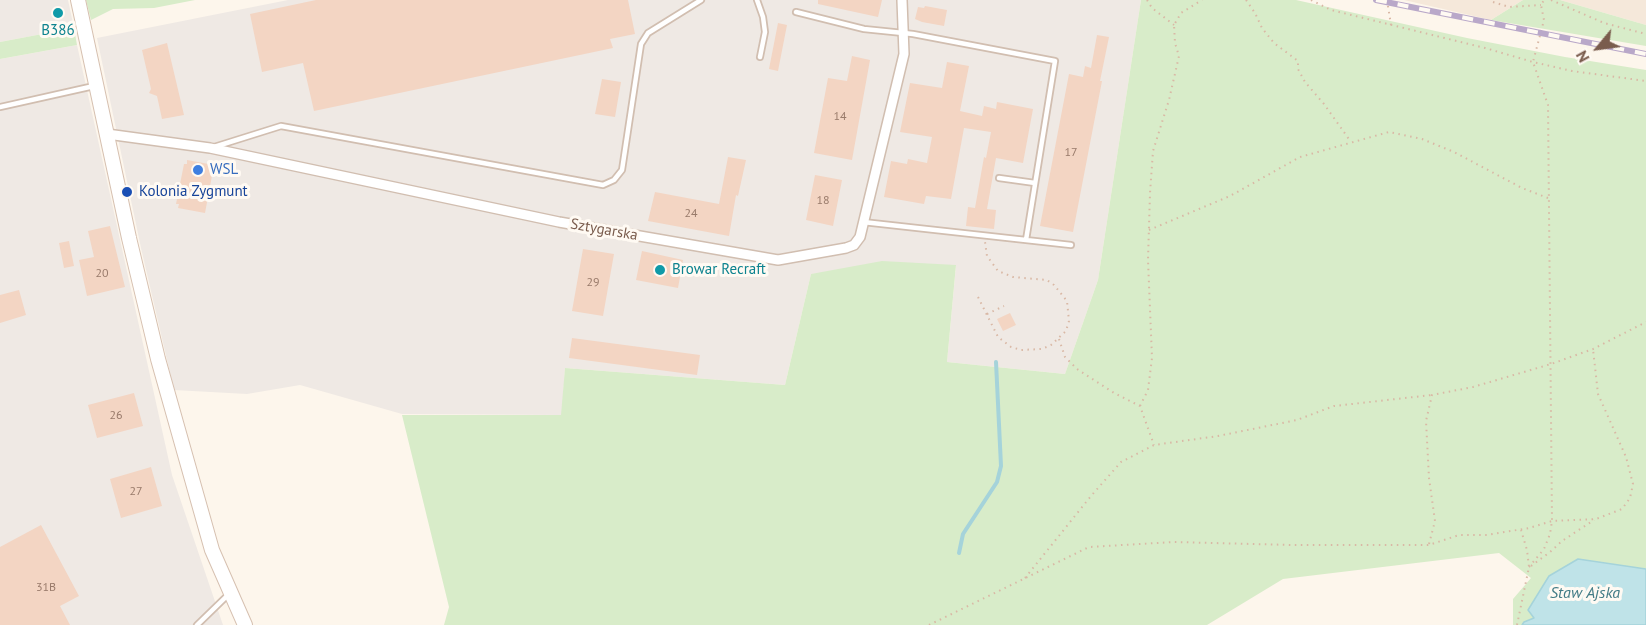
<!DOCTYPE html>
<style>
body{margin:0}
#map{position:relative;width:1646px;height:625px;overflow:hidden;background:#fdf6ec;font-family:"PT Sans",sans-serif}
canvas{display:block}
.north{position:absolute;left:1568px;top:18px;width:60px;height:60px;-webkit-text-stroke:4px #fffaf3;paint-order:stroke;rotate:241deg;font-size:16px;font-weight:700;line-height:24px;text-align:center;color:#7a5c4d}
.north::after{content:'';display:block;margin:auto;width:21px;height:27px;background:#7a5c4d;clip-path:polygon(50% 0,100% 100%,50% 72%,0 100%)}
</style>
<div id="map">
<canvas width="1646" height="625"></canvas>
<div class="north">N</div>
</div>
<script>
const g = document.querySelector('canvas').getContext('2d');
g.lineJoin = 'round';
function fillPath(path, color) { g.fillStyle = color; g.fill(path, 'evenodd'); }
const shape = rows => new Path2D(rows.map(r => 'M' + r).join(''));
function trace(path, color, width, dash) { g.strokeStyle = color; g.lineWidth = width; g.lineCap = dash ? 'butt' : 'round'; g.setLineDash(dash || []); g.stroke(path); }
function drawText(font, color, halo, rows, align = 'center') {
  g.font = font + ' "PT Sans",sans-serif'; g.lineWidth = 6; g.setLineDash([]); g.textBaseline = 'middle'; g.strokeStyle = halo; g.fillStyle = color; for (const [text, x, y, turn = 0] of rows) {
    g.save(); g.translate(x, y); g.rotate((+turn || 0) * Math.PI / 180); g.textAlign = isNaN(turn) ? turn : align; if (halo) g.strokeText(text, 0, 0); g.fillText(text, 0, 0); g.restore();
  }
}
fillPath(shape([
 [1404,0,1523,0,1491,20],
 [1560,0,1646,0,1646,25]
]), '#f5e8da');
fillPath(shape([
 [0,0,68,0,74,28,0,42],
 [288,0,1141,0,1098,280,1065,374,947,362,956,266,811,274,785,385,565,368,562,415,402,414,300,385,247,394,174,390,141,248,97,38],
 [77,45,172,475,223,625,0,625,0,59]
]), '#efe9e4');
fillPath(shape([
 [86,0,195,0,154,8,113,9,91,20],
 [1141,0,1296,0,1467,38,1565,57,1646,70,1646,569,1578,559,1534,618,1524,622,1522,625,1513,625,1513,599,1531,578,1499,553,1283,579,1207,625,444,625,449,607,402,415,561,415,565,368,785,385,811,274,882,261,956,265,947,362,1065,374,1098,280],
 [1523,0,1560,0,1646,25,1646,46,1491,20],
 [74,28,77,45,0,59,0,42]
]), '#d8ecc9');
const water = shape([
 [1578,559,1646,569,1646,625,1522,625,1524,622,1534,618,1528,610,1549,576,1578,559]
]);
fillPath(water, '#bfe3e8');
trace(water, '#a5d3da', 1.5);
trace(shape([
 [959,553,963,534,997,482,1001,466,996,362]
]), '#a5d3da', 4);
fillPath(shape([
 [316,0,628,0,635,34,610,39,613,48,314,111,303,63,262,72,250,14],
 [818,0,882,0,878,17,818,4],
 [925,6,947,10,944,26,922,22,915,19,918,7,924,8],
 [778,23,787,25,778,71,769,69],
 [1097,35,1109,37,1100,81,1102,81,1073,232,1040,226,1069,74,1083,77,1085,66,1091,68],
 [167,43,184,115,162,119,157,96,149,93,151,89,142,50],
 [852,56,870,60,852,160,814,153,828,78,847,81],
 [947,62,969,66,960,111,982,116,984,106,996,109,997,102,1033,109,1023,163,996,158,987,209,996,210,994,229,966,226,968,207,975,208,984,157,986,158,991,132,964,128,951,199,926,196,924,204,884,197,891,161,907,164,908,159,927,163,932,137,900,132,910,83,942,88],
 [602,79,621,82,615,117,595,114],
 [728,157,746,160,738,196,736,195,729,236,648,221,655,192,719,204],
 [187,160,214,165,205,213,178,208,179,204,176,204,184,164,187,164],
 [815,175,842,180,833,226,806,220],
 [110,226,125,287,87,296,79,260,94,257,88,231],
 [69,241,74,266,64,268,59,243],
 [583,249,614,254,603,316,572,311],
 [642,251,683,260,678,288,636,280],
 [19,290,26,315,0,323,0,295],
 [1010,313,1016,325,1003,331,997,319],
 [572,338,700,355,697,375,569,358],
 [134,393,143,426,97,438,88,405],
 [151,467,162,506,121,518,110,479],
 [41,525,79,596,60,606,70,625,0,625,0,547]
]), '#f3d5c3');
const lane = shape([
 [757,0,763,17,765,32,760,57],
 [796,12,864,29,913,34,1055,61,1026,240],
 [0,107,94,86],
 [214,147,281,126,603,185,614,180,622,170,641,44,648,33,701,0],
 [999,178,1035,183],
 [863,222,1071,245],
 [197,625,230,593]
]);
const street = shape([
 [107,134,210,148,559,222,778,260,846,248,854,245,860,237,904,54,902,0]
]);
const secondary = shape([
 [78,0,129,238,158,359,212,550,245,625]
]);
trace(lane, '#d1beb0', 8);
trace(street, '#d1beb0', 12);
trace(secondary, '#d6c0b0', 16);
trace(shape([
 [1147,0,1152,8,1174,25],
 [1246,0,1255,13,1262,28,1274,43,1298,61,1298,69,1305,82,1324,104,1351,142],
 [1311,0,1331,10,1485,48,1533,62,1572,71,1646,81],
 [1387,0,1391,25],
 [1551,0,1604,23,1646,34],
 [1493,2,1509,7,1541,5],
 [1149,230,1230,196,1300,157,1389,132,1422,139,1454,152,1522,188,1548,198],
 [978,297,998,337,1011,347,1021,350,1042,349,1051,345,1066,331,1069,321,1067,301,1054,285,1047,280,1013,277,998,271,987,256,985,242],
 [987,314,1004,306],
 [1059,339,1065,357,1077,369,1114,393,1140,406,1154,445],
 [1140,406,1148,390,1152,358,1148,260,1150,193,1153,151,1169,100,1179,56,1175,43,1174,25,1181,13,1202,0],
 [1429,544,1435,521,1429,478,1426,421,1432,395,1473,387,1551,364,1593,349,1646,322],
 [1531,566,1550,552,1562,541,1594,520],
 [1529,567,1544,549,1550,534,1552,521,1548,105,1533,62,1544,20,1541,5,1544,0],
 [1025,578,1091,496,1121,462,1154,445,1218,436,1297,420,1334,406,1432,395],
 [929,625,1089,547,1174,542,1292,545,1429,545,1459,535,1487,535,1529,528,1552,521,1596,519,1622,509,1630,498,1633,484,1626,457,1598,394,1593,349],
 [1517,625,1529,567,1527,550,1521,530]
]), '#d9b8a5', 2, [1.5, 4.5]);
trace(lane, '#fff', 4.5);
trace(street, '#fff', 9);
trace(secondary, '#fff', 14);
const rail = shape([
 [1376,0,1646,54]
]);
trace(rail, '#b9a8c9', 6);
trace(rail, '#fffaf3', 4, [11]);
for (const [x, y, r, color] of [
 [58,13,6,"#0f9aa8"],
 [198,170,6,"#3f7fe0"],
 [127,192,6,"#1a4fb4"],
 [660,270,6,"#0f9aa8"]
]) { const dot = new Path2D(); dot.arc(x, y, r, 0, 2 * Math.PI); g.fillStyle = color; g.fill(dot); trace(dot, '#fffaf3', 2); }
drawText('12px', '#987a6a', null, [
 ["14",840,117],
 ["17",1071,153],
 ["18",823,201],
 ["24",691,214],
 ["20",102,274],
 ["29",593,283],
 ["26",116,416],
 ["27",136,492],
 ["31B",46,588]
]);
drawText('15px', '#0d838f', '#fffaf3', [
 ["B386",58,31],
 ["Browar Recraft",672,270,"left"]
]);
drawText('15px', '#366cbe', '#fffaf3', [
 ["WSL",210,170]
], 'left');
drawText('15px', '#164399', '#fffaf3', [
 ["Kolonia Zygmunt",139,192]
], 'left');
drawText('15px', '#7a5c4d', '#fffaf3', [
 ["Sztygarska",604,230,10]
]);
drawText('italic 16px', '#437c86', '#fffaf3', [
 ["Staw Ajska",1585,593]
]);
</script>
